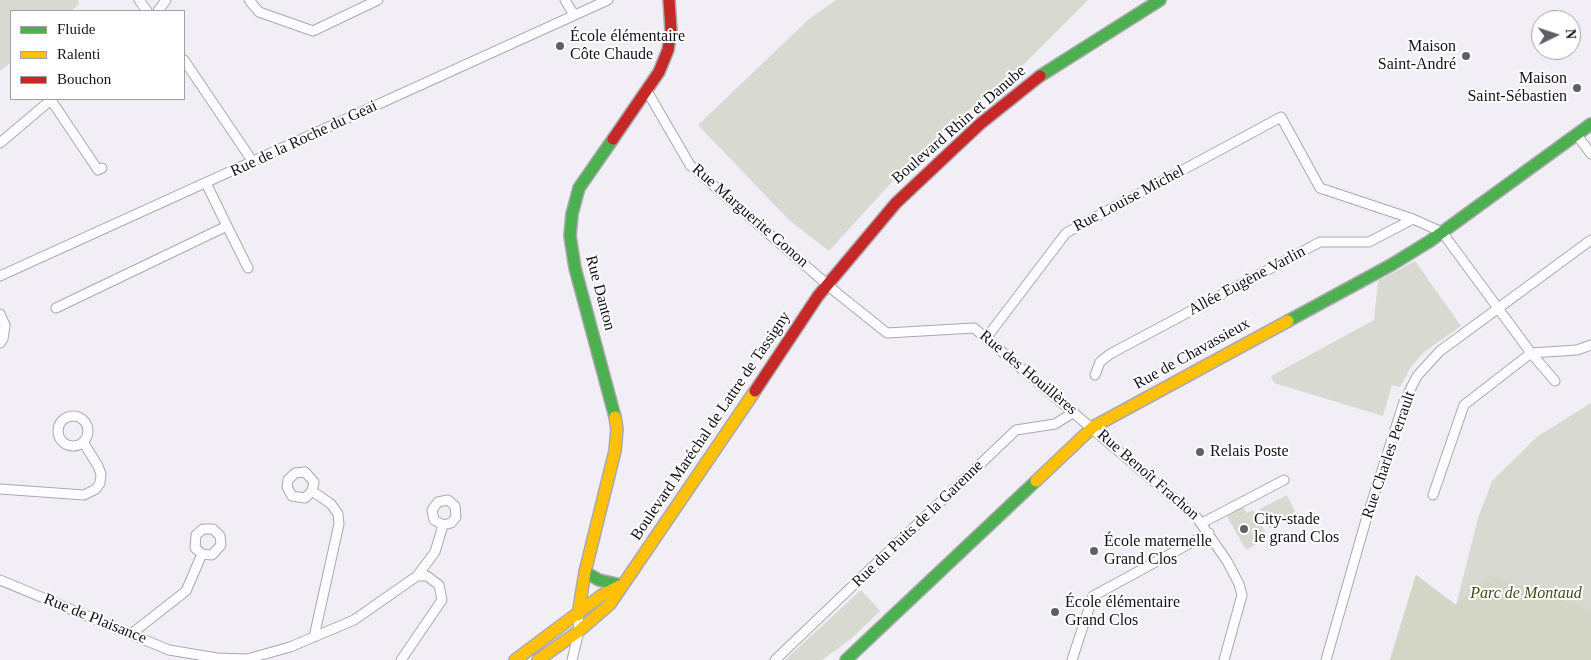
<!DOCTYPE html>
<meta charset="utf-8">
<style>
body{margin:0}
#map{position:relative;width:1591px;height:660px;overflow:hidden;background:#f1eef6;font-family:Georgia,serif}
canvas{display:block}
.legend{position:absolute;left:10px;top:10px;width:175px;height:90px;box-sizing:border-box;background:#fff;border:1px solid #a1a0a2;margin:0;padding:6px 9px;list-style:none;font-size:15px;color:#141217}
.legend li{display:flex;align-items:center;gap:10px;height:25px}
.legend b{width:25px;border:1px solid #a1a0a2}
.north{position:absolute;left:1531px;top:10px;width:50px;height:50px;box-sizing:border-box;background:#fff;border:1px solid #a1a0a2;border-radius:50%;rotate:86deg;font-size:14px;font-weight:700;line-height:20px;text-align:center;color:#141217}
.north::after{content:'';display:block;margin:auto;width:18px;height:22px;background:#615f65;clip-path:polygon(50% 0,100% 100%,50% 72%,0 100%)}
</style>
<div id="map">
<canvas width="1591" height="660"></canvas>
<ul class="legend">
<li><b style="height:6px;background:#4caf50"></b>Fluide</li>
<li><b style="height:6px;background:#ffc107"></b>Ralenti</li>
<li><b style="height:6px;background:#c62828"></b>Bouchon</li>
</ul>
<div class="north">N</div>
</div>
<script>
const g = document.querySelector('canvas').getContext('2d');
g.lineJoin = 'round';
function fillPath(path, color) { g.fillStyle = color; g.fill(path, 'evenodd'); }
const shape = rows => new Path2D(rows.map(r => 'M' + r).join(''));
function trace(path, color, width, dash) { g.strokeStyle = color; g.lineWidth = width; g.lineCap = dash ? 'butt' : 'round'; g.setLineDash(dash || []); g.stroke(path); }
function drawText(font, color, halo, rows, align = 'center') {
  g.font = font + ' Georgia,serif'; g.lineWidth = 4; g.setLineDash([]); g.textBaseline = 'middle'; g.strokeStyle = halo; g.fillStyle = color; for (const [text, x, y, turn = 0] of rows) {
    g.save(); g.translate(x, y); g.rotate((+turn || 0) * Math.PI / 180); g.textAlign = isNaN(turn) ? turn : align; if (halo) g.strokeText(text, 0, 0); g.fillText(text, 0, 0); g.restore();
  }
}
fillPath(shape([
 [0,0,78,0,79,4,71,11,11,11,11,62,0,71],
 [836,0,1088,0,1024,64,938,136,889,185,829,251,789,220,698,125,809,19],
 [1415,261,1461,326,1424,352,1411,367,1400,387,1392,385,1383,416,1274,383,1271,376,1374,320,1378,281],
 [1591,403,1591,660,1390,660,1416,575,1456,605,1478,518,1492,481,1538,436],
 [1287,495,1296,514,1269,528,1260,509],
 [1243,507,1247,513,1253,510,1268,537,1246,550,1227,516],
 [861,590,880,611,852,638,822,660,785,660]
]), '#d8d9d1');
fillPath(shape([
 [1416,575,1456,605,1490,576,1591,610,1591,660,1390,660]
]), '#d3d5c7');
const street = shape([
 [139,0,147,11],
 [249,0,259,12,313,31,378,0],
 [565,0,574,15],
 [158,11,166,0],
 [184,60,253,162],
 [647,91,690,165,837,293,887,333,974,328,1197,518,1227,561,1239,584,1242,595,1224,660],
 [51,100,98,170,102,168],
 [1577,135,1591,154],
 [0,143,52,99],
 [227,226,248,268],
 [0,276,608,0],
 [56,308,227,226,206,183],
 [0,314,5,325,3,339,0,343],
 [987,337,1066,233,1281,117,1320,188,1413,219,1442,232,1531,353,1555,381],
 [1095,375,1100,362,1110,354,1320,242,1369,242,1413,219],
 '58 431a15 15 0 1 1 30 0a15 15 0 1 1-30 0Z',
 [0,489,84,495,96,489,100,483,101,474,98,466,83,442],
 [312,491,314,482,305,472,295,473,288,480,287,487,292,496,305,498,312,491,331,504,338,514,339,524,314,637],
 [1433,495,1464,405,1531,353,1577,350,1591,345],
 [1202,523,1284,480],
 [417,576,435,552,443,525,451,523,456,517,455,506,448,500,438,502,432,510,434,520,443,525],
 [0,580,169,650,217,658,247,659,290,647,354,620,417,576,427,576,439,585,442,600,401,660],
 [131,634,186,591,202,554,195,548,196,535,203,529,213,529,220,536,221,545,212,555,202,554],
 [572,660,579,631,578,615],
 [775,660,1016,430,1055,424,1074,412],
 [1072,660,1093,596,1209,533],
 [1326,660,1366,520,1404,402,1417,376,1440,351,1591,240]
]);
const fast = shape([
 [1040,76,1160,0],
 [613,139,579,188,572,214,570,236,575,268,615,417],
 [1288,321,1391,265,1430,241,1591,124],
 [585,572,599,580,621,585],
 [846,660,1036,481]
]);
const slow = shape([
 [1036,481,1093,427,1288,321],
 [578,615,585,572,615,451,617,429,615,417],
 [515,660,602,595,619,586],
 [538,660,579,631,610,604,755,391]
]);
const jam = shape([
 [613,139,659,72,668,50,671,30,669,0],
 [755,391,818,296,896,203,980,124,1040,76]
]);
trace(street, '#aba9af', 11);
trace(fast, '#aba9af', 14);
trace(slow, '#aba9af', 14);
trace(jam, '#aba9af', 14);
trace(street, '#fdfcfe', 9);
trace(fast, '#4caf50', 11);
trace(slow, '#ffc107', 11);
trace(jam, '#c62828', 11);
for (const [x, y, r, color] of [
 [560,46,5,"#615f65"],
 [1466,56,5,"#615f65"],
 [1577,88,5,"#615f65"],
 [1200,452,5,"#615f65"],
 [1244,529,5,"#615f65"],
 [1094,551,5,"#615f65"],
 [1055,612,5,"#615f65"]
]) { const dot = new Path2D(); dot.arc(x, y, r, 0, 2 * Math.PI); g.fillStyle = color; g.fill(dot); trace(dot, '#fff', 2); }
drawText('16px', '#141217', '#fff', [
 ["École élémentaire",570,37],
 ["Côte Chaude",570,55],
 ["Maison",1456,47,"right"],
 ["Saint-André",1456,65,"right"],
 ["Maison",1567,79,"right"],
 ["Saint-Sébastien",1567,97,"right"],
 ["Relais Poste",1210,452],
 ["City-stade",1254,520],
 ["le grand Clos",1254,538],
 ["École maternelle",1104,542],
 ["Grand Clos",1104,560],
 ["École élémentaire",1065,603],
 ["Grand Clos",1065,621]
], 'left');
drawText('16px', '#141217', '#fff', [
 ["Boulevard Rhin et Danube",959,125,-41],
 ["Rue de la Roche du Geai",304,139,-25],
 ["Rue Louise Michel",1129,199,-28],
 ["Rue Marguerite Gonon",750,216,41],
 ["Allée Eugène Varlin",1247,281,-28],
 ["Rue Danton",600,293,75],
 ["Rue de Chavassieux",1192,354,-29],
 ["Rue des Houillères",1028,373,40],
 ["Boulevard Maréchal de Lattre de Tassigny",711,426,-56],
 ["Rue Charles Perrault",1389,455,-71],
 ["Rue Benoît Frachon",1148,475,41],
 ["Rue du Puits de la Garenne",918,524,-44],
 ["Rue de Plaisance",95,619,22]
]);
drawText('italic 16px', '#444b16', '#fff', [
 ["Parc de Montaud",1526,594]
]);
</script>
